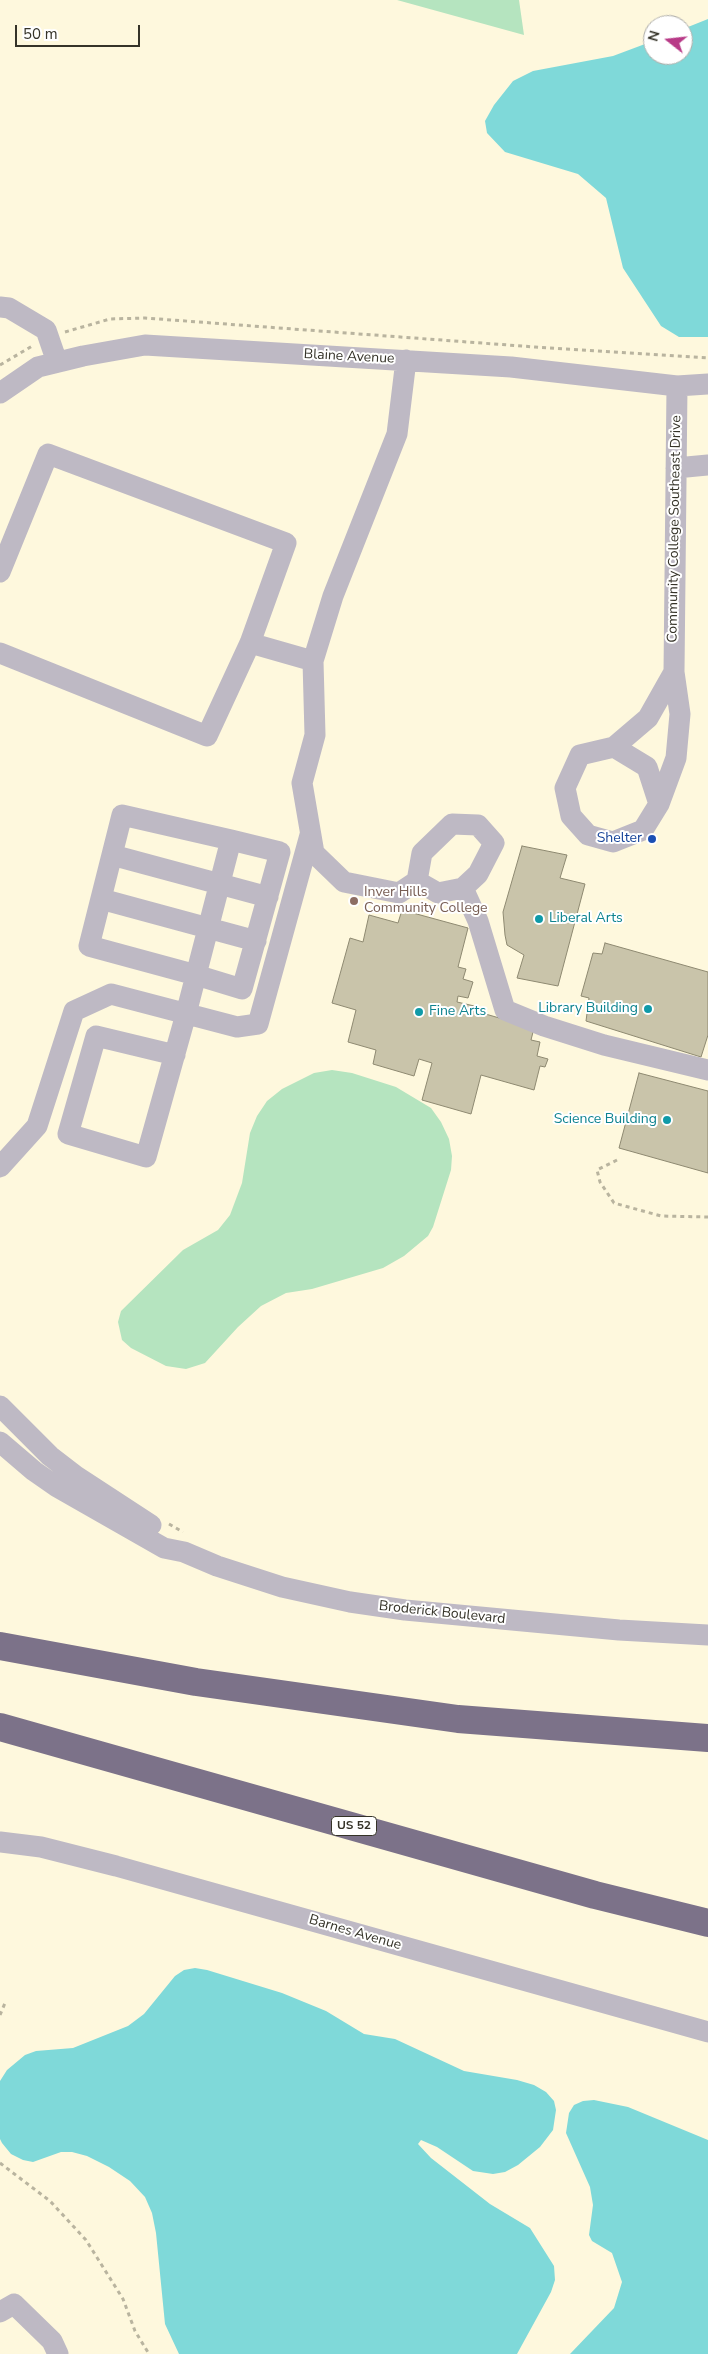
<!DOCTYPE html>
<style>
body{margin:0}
#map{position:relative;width:708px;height:2354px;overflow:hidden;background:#fef8dd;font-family:"Nunito Sans",sans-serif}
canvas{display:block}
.north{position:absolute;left:643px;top:15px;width:50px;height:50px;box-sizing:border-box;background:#fff;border:1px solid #aeada9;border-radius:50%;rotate:286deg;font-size:14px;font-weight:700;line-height:20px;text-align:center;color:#353328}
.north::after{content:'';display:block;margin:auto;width:18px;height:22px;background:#b83a87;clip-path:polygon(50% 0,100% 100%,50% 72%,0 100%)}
.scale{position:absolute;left:15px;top:25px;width:125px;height:22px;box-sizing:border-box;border:2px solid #353328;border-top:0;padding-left:6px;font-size:15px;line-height:18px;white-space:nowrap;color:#353328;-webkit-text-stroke:4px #fff;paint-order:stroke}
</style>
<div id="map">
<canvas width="708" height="2354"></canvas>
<div class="north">N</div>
<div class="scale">50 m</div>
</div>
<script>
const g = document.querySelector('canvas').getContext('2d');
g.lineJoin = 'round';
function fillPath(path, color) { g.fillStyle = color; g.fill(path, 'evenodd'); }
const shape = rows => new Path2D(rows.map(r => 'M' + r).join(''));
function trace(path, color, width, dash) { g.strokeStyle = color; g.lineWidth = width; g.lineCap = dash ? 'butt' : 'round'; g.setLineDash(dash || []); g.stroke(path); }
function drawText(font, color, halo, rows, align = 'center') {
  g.font = font + ' "Nunito Sans",sans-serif'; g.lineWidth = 4; g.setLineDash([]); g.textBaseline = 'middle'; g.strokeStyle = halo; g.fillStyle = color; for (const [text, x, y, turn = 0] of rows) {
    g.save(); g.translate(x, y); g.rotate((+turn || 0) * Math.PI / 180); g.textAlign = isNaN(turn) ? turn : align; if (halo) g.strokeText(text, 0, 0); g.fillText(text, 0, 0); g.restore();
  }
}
fillPath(shape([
 [397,0,519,0,524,35],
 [332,1070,352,1073,396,1087,431,1108,441,1122,449,1139,452,1156,451,1170,433,1227,428,1236,404,1256,383,1268,312,1289,286,1293,261,1306,238,1327,205,1363,186,1369,166,1366,131,1348,122,1340,118,1322,121,1311,183,1250,218,1230,230,1215,242,1183,250,1133,257,1116,267,1101,282,1089,314,1073]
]), '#b5e4bf');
fillPath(shape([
 [708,19,708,337,679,337,661,326,623,268,606,198,578,174,505,152,487,133,485,121,494,105,513,81,533,71,613,56,653,41,653,55,683,55,683,29],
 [195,1968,207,1970,282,1993,326,2011,364,2034,395,2039,464,2071,517,2080,534,2085,546,2092,554,2101,556,2110,553,2130,540,2147,518,2165,505,2172,493,2174,473,2171,437,2147,421,2140,418,2144,431,2158,490,2204,530,2228,554,2266,555,2280,551,2292,517,2354,179,2354,165,2324,156,2233,152,2213,145,2197,130,2181,109,2167,87,2156,72,2152,61,2152,33,2162,23,2160,11,2154,2,2143,0,2139,0,2081,7,2070,25,2055,36,2051,73,2048,128,2026,144,2014,175,1976,184,1970],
 [594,2100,628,2107,708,2140,708,2354,570,2354,614,2308,622,2282,612,2253,592,2241,589,2235,593,2205,590,2187,566,2133,569,2113,574,2105,583,2101]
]), '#7fd9d9');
const building = shape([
 [522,846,567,855,560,878,585,884,558,986,517,978,524,955,507,945,505,935,503,912,522,846],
 [402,910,468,928,458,967,466,969,463,979,473,982,468,998,458,996,457,1002,483,1008,482,1013,534,1028,531,1040,540,1042,537,1056,548,1059,545,1067,540,1066,534,1090,481,1075,471,1114,422,1100,432,1063,419,1059,414,1076,373,1064,376,1050,348,1042,356,1010,332,1003,350,938,363,942,369,915,398,923,402,910],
 [605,943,708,972,708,1035,701,1057,586,1021,589,998,581,996,593,953,602,954,605,943],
 [639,1073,708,1091,708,1173,619,1148,639,1073]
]);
fillPath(building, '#c9c4aa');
trace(building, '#8e8971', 1);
trace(shape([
 [65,332,110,319,145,318,535,347,708,358],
 [0,365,34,345],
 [617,1160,597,1170,600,1182,614,1203,661,1216,708,1217],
 [169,1524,183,1532],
 [0,2015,5,2003],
 [0,2163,50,2201,86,2240,123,2299,135,2331,149,2354]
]), '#b9b49f', 3, [4, 4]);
trace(shape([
 [0,307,9,308,46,330,57,362],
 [406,360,397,434,333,596,313,661,315,735,302,783,314,853,344,882,399,893,417,881,422,853,452,824,478,825,494,843,478,874,463,888,438,893,417,881],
 [0,393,38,367,83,356,145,345,511,367,677,386,708,384],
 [676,468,708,465],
 [0,572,48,454,286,543,250,643,207,736,0,653],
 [250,643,313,661],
 [674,672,648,718,614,747,580,755,565,788,571,816,588,835,613,842,643,830,659,804,676,758,680,714,674,672,677,386],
 [614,747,647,767,659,804],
 [112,855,268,897],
 [463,888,478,921,505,1010,544,1026,604,1045,708,1070],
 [101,899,256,941],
 [175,1055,96,1036,68,1134,146,1157,186,1014,196,975,231,840,122,815,89,946,196,975,242,989,280,852,231,840],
 [0,1167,37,1126,74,1011,111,994,237,1027,258,1024,310,835],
 [0,1406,50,1456,76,1476,151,1525],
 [0,1442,34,1471,57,1487,164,1548,184,1552,217,1566,282,1587,350,1602,405,1610,619,1630,708,1635],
 [0,1842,41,1847,116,1866,708,2032],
 [0,2312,14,2304,52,2341,58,2354]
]), '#beb9c4', 21);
trace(shape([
 [0,1646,196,1682,458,1719,708,1738],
 [0,1727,595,1895,708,1923]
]), '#7c7289', 28);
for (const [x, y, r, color] of [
 [652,839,5,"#1a4fb4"],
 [354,901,5,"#8d6e63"],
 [539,919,5,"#0f9aa8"],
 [648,1009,5,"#0f9aa8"],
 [419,1012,5,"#0f9aa8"],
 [667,1120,5,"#0f9aa8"]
]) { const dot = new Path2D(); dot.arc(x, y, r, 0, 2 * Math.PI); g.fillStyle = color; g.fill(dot); trace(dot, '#fff', 2); }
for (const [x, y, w] of [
 [354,1826,45]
]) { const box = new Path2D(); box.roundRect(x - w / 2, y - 9.5, w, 19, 4); g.fillStyle = '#fff'; g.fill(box); trace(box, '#353328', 1); }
drawText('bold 12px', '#353328', null, [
 ["US 52",354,1826]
]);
drawText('14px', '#353328', '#fff', [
 ["Blaine Avenue",349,357,3],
 ["Community College Southeast Drive",675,529,-89],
 ["Broderick Boulevard",442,1613,6],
 ["Barnes Avenue",355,1933,16]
]);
drawText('14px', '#164399', '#fff', [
 ["Shelter",642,839]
], 'right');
drawText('14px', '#785e54', '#fff', [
 ["Inver Hills",364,893],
 ["Community College",364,909]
], 'left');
drawText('14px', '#0d838f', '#fff', [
 ["Liberal Arts",549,919],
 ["Library Building",638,1009,"right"],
 ["Fine Arts",429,1012],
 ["Science Building",657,1120,"right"]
], 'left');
</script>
